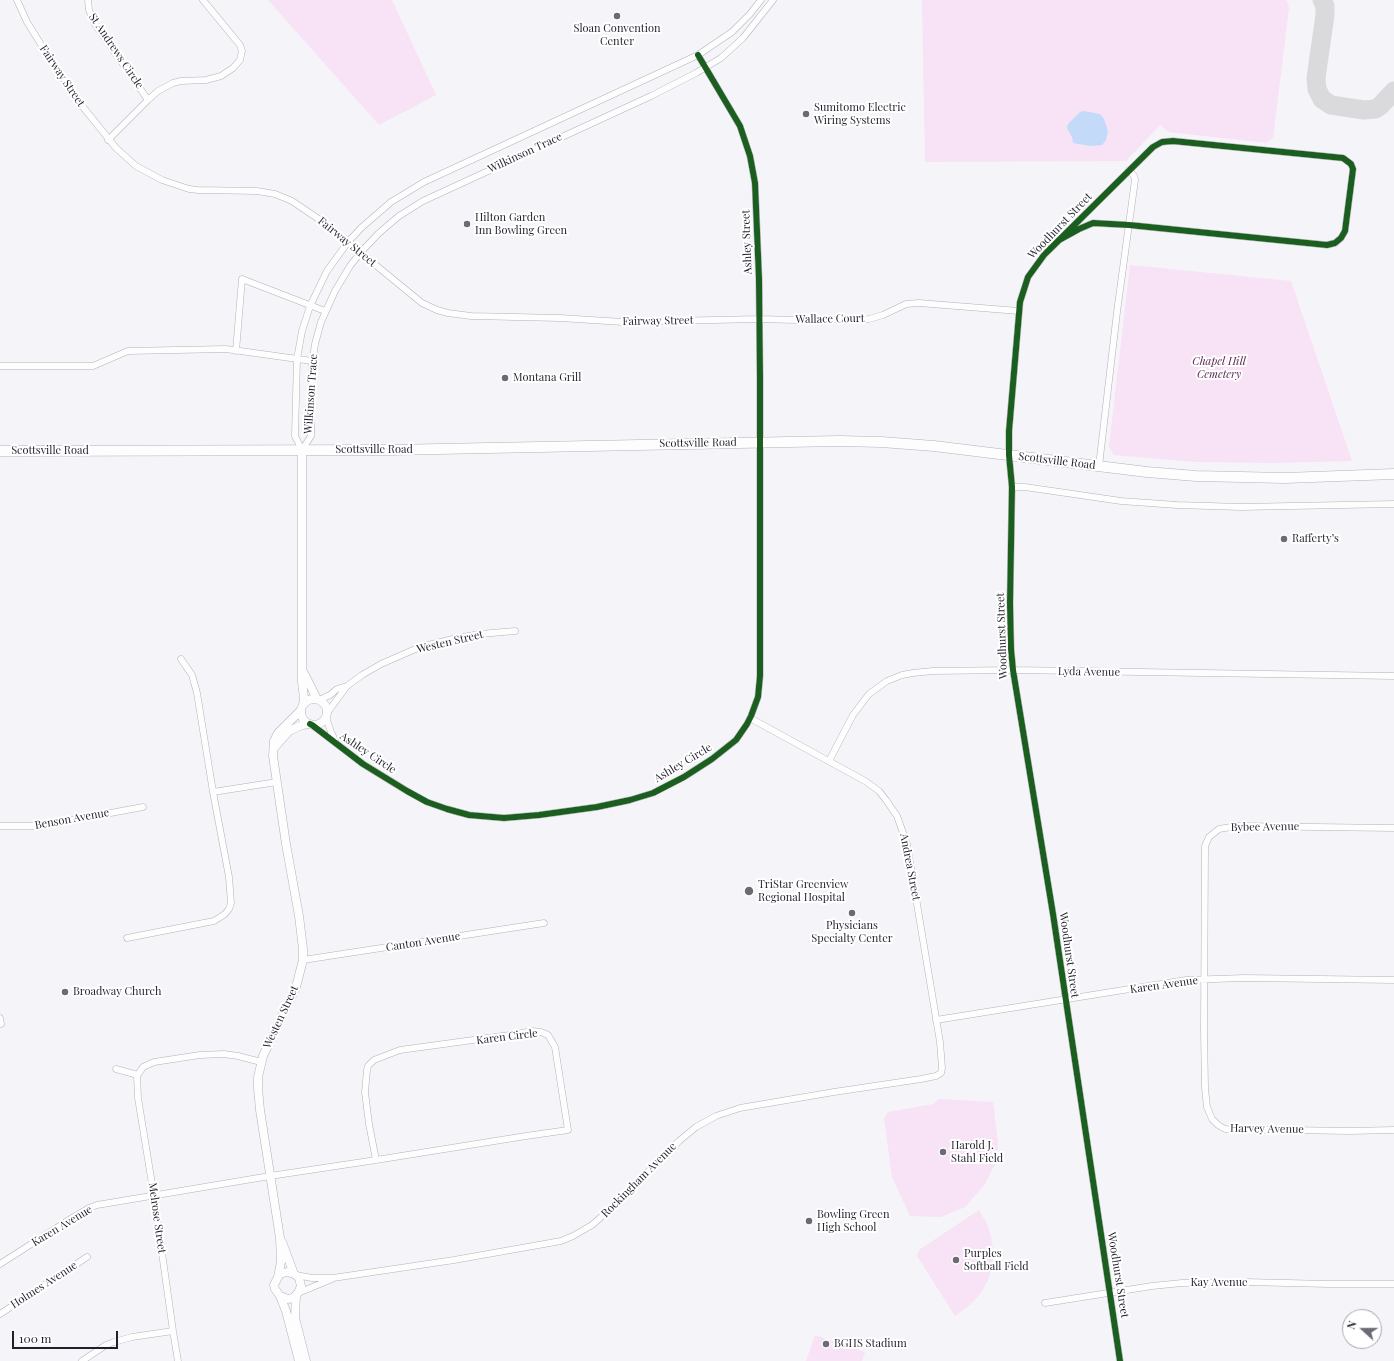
<!DOCTYPE html>
<meta charset="utf-8">
<style>
body{margin:0}
#map{position:relative;width:1394px;height:1361px;overflow:hidden;background:#f5f4f9;font-family:"Playfair Display",serif}
canvas{display:block}
.north{position:absolute;left:1342px;top:1309px;width:40px;height:40px;box-sizing:border-box;background:#fff;border:1px solid #a7a5ab;border-radius:50%;rotate:291deg;font-size:11px;font-weight:700;line-height:16px;text-align:center;color:#221f2c}
.north::after{content:'';display:block;margin:auto;width:14px;height:18px;background:#6c6a74;clip-path:polygon(50% 0,100% 100%,50% 72%,0 100%)}
.scale{position:absolute;left:12px;top:1331px;width:106px;height:18px;box-sizing:border-box;border:2px solid #221f2c;border-top:0;padding-left:5px;font-size:12px;line-height:14px;white-space:nowrap;color:#221f2c;-webkit-text-stroke:3px #fff;paint-order:stroke}
</style>
<div id="map">
<canvas width="1394" height="1361"></canvas>
<div class="north">N</div>
<div class="scale">100 m</div>
</div>
<script>
const g = document.querySelector('canvas').getContext('2d');
g.lineJoin = 'round';
function fillPath(path, color) { g.fillStyle = color; g.fill(path, 'evenodd'); }
const shape = rows => new Path2D(rows.map(r => 'M' + r).join(''));
function trace(path, color, width, dash) { g.strokeStyle = color; g.lineWidth = width; g.lineCap = dash ? 'butt' : 'round'; g.setLineDash(dash || []); g.stroke(path); }
function drawText(font, color, halo, rows, align = 'center') {
  g.font = font + ' "Playfair Display",serif'; g.lineWidth = 4; g.setLineDash([]); g.textBaseline = 'middle'; g.strokeStyle = halo; g.fillStyle = color; for (const [text, x, y, turn = 0] of rows) {
    g.save(); g.translate(x, y); g.rotate((+turn || 0) * Math.PI / 180); g.textAlign = isNaN(turn) ? turn : align; if (halo) g.strokeText(text, 0, 0); g.fillText(text, 0, 0); g.restore();
  }
}
fillPath(shape([
 [268,0,392,0,436,95,379,125],
 [922,0,1286,0,1287,1,1289,8,1273,138,1266,143,1168,132,1160,125,1126,161,925,162],
 [1130,265,1291,281,1352,461,1276,463,1194,462,1114,455,1109,447],
 [939,1099,993,1102,998,1143,997,1160,985,1184,965,1207,941,1217,910,1216,892,1177,884,1118,888,1112,933,1104],
 [979,1210,987,1224,991,1236,993,1251,993,1263,989,1278,981,1293,971,1304,955,1316,917,1256,919,1250],
 [815,1335,865,1352,862,1361,806,1361]
]), '#f8e2f5');
fillPath(shape([
 [1084,111,1100,114,1104,119,1108,131,1106,140,1102,145,1090,146,1073,143,1072,137,1067,128,1068,124,1080,112]
]), '#c3daf8');
trace(shape([
 [1322,0,1325,6,1325,15,1316,78,1317,89,1322,99,1331,105,1364,110,1375,109,1380,106,1394,91]
]), '#dad9dc', 19);
const minor = shape([
 [17,0,27,22,52,62,83,107,116,148,136,166,162,180,189,189,198,190,257,191,275,194,292,201,323,222,422,303,437,310,448,313,471,316,560,318,623,322,759,319,796,320,869,319,883,315,906,304,919,303,1019,311],
 [88,0,89,10,95,24,148,100,158,91,173,83,181,81,206,80,221,76,233,68,240,60,242,51,240,45,203,0],
 [761,0,750,14,732,32,698,55,424,182,391,202,361,228,348,242,327,271,310,306,302,331,297,359,295,436,302,450,311,436,312,365,315,344,321,322,335,291,350,266,361,252,379,233,399,216,423,201,651,96,696,73,721,58,743,38,773,0],
 [108,140,148,100],
 [1059,240,1079,229,1093,223,1129,225,1327,245,1335,243,1341,238,1345,231,1353,169,1351,164,1343,158,1173,141,1162,142,1153,147,1051,248,1044,255,1028,277,1020,302,1009,431,1009,455,1012,487,1010,603,1011,649,1013,670,1053,914,1120,1361],
 [236,351,242,279,325,311],
 [0,366,93,366,128,351,226,349,312,361],
 [1099,466,1117,312,1135,180,1134,176,1129,170],
 [1012,487,1025,487,1121,501,1177,505,1241,507,1394,504],
 [319,700,330,695,337,689,347,686,362,675,381,664,420,647,457,638,480,634,515,631],
 [327,713,347,686],
 [326,717,331,732,336,743],
 [312,725,363,764,407,791,427,802,447,809,469,815,504,818,539,815,597,807,630,800,653,793,684,777,712,759,736,740,747,724,751,716,758,697,760,676,760,377,759,279,755,183,750,156,740,126,698,55],
 [829,761,853,715,869,694,887,681,902,675,913,673,933,671,1013,670,1394,676],
 [213,792,277,782],
 [0,826,40,826,143,807],
 [1394,828,1237,826,1219,829,1209,837,1205,846,1204,1030,1205,1088,1207,1107,1212,1119,1218,1125,1225,1129,1350,1131,1394,1130],
 [127,938,214,921,225,914,229,909,231,903,229,877,213,792,197,693,192,675,181,659],
 [303,960,544,923],
 [0,1018,1,1024],
 [936,1020,1186,980,1244,978,1394,980],
 [116,1069,138,1075],
 [0,1264,72,1218,89,1208,97,1205,270,1176,376,1160,526,1136,568,1130,555,1047,548,1035,541,1032,532,1031,517,1034,400,1050,374,1060,368,1066,367,1070,365,1092,369,1124,376,1160],
 [296,1275,312,1278,333,1278,454,1260,561,1241,573,1236,592,1225,608,1211,679,1141,696,1127,716,1116,740,1108,834,1092,921,1079,936,1076,941,1073,942,1068,940,1042,907,844,897,816,886,800,879,791,865,781,750,718],
 [298,1293,332,1279],
 [1045,1303,1152,1286,1182,1283,1245,1282,1329,1284,1394,1284],
 [0,1314,87,1257],
 [82,1361,106,1345,114,1342,132,1337,173,1331],
 [178,1361,173,1331,154,1196,138,1098,137,1076,143,1067,154,1062,200,1055,224,1054,238,1056,261,1062]
]);
const tertiary = shape([
 [302,450,302,682,304,698,303,705],
 [304,673,317,699],
 '301 712a13 13 0 1 1 26 0a13 13 0 1 1-26 0Z',
 [274,748,289,731,302,725,310,724],
 [282,1242,294,1274,299,1278,301,1286,298,1293,293,1298,288,1299,280,1296,275,1289,274,1285,278,1277,280,1274,287,1272,294,1274],
 [278,1277,281,1262,280,1238,260,1110,258,1088,258,1077,263,1056,296,987,303,960,303,949,299,916,286,844,273,756,274,741,278,733,301,710],
 [296,1295,295,1318,306,1361],
 [280,1296,286,1311,299,1361]
]);
const primary = shape([
 [0,451,389,450,839,441,881,442,934,446,1147,472,1196,476,1285,478,1394,474]
]);
trace(minor, '#b3b1ba', 7);
trace(tertiary, '#b3b1ba', 9);
trace(primary, '#b3b1ba', 11);
trace(minor, '#fefdfe', 6);
trace(tertiary, '#fefdfe', 8);
trace(primary, '#fefdfe', 10);
trace(shape([
 [1059,240,1079,229,1093,223,1129,225,1327,245,1335,243,1341,238,1345,231,1353,169,1351,164,1343,158,1173,141,1162,142,1153,147,1051,248,1044,255,1028,277,1020,302,1009,431,1009,455,1012,487,1010,603,1011,649,1013,670,1053,914,1120,1361],
 [310,724,312,725,363,764,407,791,427,802,447,809,469,815,504,818,539,815,597,807,630,800,653,793,684,777,712,759,736,740,747,724,751,716,758,697,760,676,760,377,759,279,755,183,750,156,740,126,698,55]
]), '#1b5e20', 6);
for (const [x, y, r, color] of [
 [617,16,4,"#6c6a74"],
 [806,114,4,"#6c6a74"],
 [467,224,4,"#6c6a74"],
 [505,378,4,"#6c6a74"],
 [1284,539,4,"#6c6a74"],
 [749,891,5,"#6c6a74"],
 [852,913,4,"#6c6a74"],
 [65,992,4,"#6c6a74"],
 [943,1152,4,"#6c6a74"],
 [809,1221,4,"#6c6a74"],
 [956,1260,4,"#6c6a74"],
 [826,1344,4,"#6c6a74"]
]) { const dot = new Path2D(); dot.arc(x, y, r, 0, 2 * Math.PI); g.fillStyle = color; g.fill(dot); trace(dot, '#fff', 1.5); }
drawText('11px', '#221f2c', '#fff', [
 ["Sloan Convention",617,29,"center"],
 ["Center",617,42,"center"],
 ["Sumitomo Electric",814,108],
 ["Wiring Systems",814,121],
 ["Hilton Garden",475,218],
 ["Inn Bowling Green",475,231],
 ["Montana Grill",513,378],
 ["Rafferty’s",1292,539],
 ["TriStar Greenview",758,885],
 ["Regional Hospital",758,898],
 ["Physicians",852,926,"center"],
 ["Specialty Center",852,939,"center"],
 ["Broadway Church",73,992],
 ["Harold J.",951,1146],
 ["Stahl Field",951,1159],
 ["Bowling Green",817,1215],
 ["High School",817,1228],
 ["Purples",964,1254],
 ["Softball Field",964,1267],
 ["BGHS Stadium",834,1344]
], 'left');
drawText('11px', '#221f2c', '#fff', [
 ["St Andrews Circle",116,51,56],
 ["Fairway Street",62,76,56],
 ["Wilkinson Trace",525,153,-25],
 ["Woodhurst Street",1060,226,-46],
 ["Fairway Street",347,242,39],
 ["Ashley Street",747,242,-92],
 ["Wallace Court",830,319,-1],
 ["Fairway Street",658,321,-1],
 ["Wilkinson Trace",311,394,-86],
 ["Scottsville Road",698,443,-1],
 ["Scottsville Road",374,450],
 ["Scottsville Road",50,451],
 ["Scottsville Road",1057,461,7],
 ["Woodhurst Street",1002,636,-92],
 ["Westen Street",450,642,-13],
 ["Lyda Avenue",1089,672,1],
 ["Ashley Circle",368,753,34],
 ["Ashley Circle",683,763,-31],
 ["Benson Avenue",72,819,-10],
 ["Bybee Avenue",1265,827,-1],
 ["Andrea Street",910,867,79],
 ["Canton Avenue",423,942,-9],
 ["Woodhurst Street",1069,955,82],
 ["Karen Avenue",1164,985,-8],
 ["Westen Street",281,1017,-65],
 ["Karen Circle",507,1037,-7],
 ["Harvey Avenue",1267,1129,1],
 ["Rockingham Avenue",639,1180,-45],
 ["Melrose Street",157,1218,82],
 ["Karen Avenue",62,1226,-31],
 ["Woodhurst Street",1118,1275,81],
 ["Kay Avenue",1219,1283],
 ["Holmes Avenue",44,1285,-33]
]);
drawText('italic 11px', '#5b2752', '#fff', [
 ["Chapel Hill",1219,362],
 ["Cemetery",1219,375]
]);
</script>
